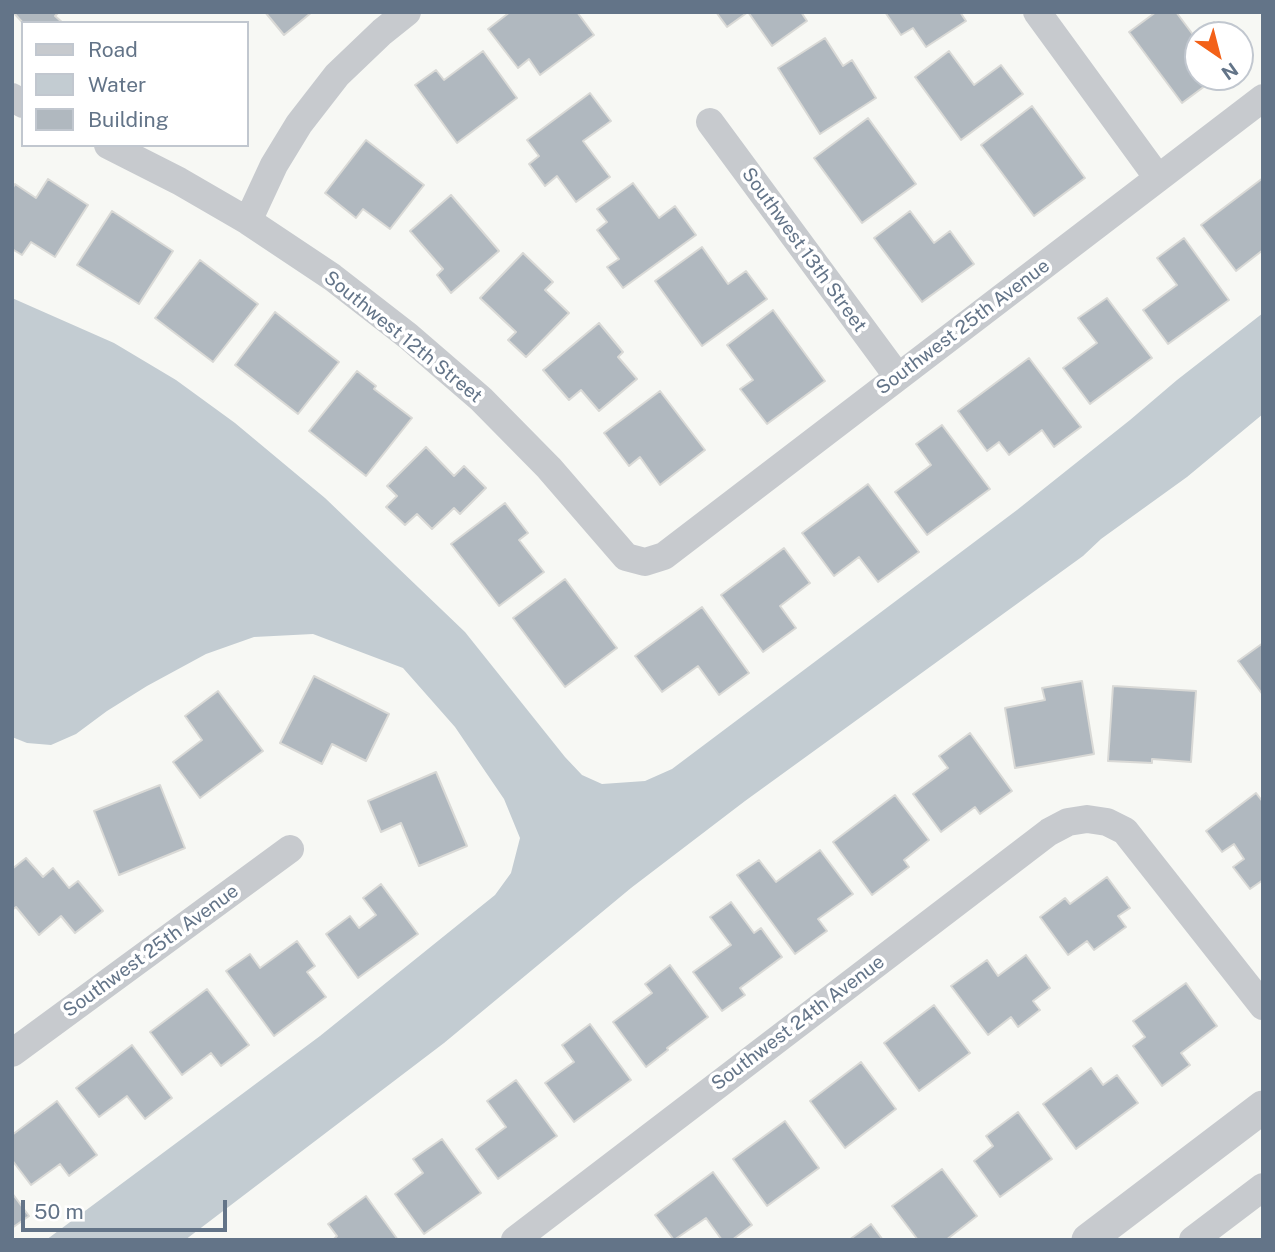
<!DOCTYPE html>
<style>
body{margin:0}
#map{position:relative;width:1275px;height:1252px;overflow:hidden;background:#f7f8f4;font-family:"Public Sans",sans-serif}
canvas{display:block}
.frame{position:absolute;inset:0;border:14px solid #637488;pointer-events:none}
.legend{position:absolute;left:21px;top:21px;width:228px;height:126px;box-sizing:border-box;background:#fff;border:2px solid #c1c7cf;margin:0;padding:9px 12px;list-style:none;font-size:21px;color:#637488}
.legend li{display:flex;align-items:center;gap:14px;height:35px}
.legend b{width:35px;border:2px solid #c1c7cf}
.north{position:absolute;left:1184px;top:21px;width:70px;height:70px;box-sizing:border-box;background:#fff;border:2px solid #c1c7cf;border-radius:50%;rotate:145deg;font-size:19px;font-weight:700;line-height:28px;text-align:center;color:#637488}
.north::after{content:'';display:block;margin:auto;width:24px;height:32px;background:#f36118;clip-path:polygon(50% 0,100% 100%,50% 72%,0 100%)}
.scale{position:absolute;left:21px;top:1200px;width:206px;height:32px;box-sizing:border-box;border:4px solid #637488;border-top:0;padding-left:9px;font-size:21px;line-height:24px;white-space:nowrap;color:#637488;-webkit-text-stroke:5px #fff;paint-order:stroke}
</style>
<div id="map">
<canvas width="1275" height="1252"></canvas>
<div class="frame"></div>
<ul class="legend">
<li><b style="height:9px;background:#c7cace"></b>Road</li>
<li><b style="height:19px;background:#c3ccd2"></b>Water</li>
<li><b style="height:19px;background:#b0b8bf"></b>Building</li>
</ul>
<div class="north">N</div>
<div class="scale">50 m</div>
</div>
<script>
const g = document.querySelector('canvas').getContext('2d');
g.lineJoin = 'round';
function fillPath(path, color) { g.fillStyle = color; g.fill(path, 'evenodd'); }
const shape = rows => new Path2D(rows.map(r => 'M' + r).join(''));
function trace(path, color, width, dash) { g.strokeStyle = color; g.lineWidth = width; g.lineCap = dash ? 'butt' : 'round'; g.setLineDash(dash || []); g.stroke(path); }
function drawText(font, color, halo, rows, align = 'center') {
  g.font = font + ' "Public Sans",sans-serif'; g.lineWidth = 7; g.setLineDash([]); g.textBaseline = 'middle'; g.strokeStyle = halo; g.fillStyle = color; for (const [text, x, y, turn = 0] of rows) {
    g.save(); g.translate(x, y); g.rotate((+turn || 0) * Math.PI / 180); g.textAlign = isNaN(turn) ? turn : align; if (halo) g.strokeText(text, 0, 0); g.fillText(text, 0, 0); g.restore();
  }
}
fillPath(shape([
 [12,298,114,343,176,380,235,423,325,498,465,632,565,757,582,775,602,784,645,781,672,769,1017,510,1130,420,1177,380,1263,313,1263,414,1187,477,1101,539,1083,556,745,801,631,888,444,1043,185,1240,46,1240,320,1036,495,895,511,873,520,838,504,799,455,727,403,668,313,634,254,637,206,654,147,686,107,711,76,734,51,745,27,743,12,737]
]), '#c3ccd2');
const building = shape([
 [13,12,59,12,55,16,63,23,23,23,13,12],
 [265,12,312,12,284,35,265,12],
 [510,12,577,12,594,35,540,75,529,59,518,68,488,29,510,12],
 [716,12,748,12,727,27,716,12],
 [748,12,801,12,807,21,772,46,748,12],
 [885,12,960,12,966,21,926,47,913,28,901,35,885,12],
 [1156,12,1176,12,1194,36,1214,22,1223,35,1198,35,1198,77,1217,77,1182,103,1129,32,1156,12],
 [825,38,843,66,852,60,876,98,820,134,778,68,825,38],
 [483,51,517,98,457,143,415,85,436,70,444,80,483,51],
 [949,51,974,85,1001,65,1023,94,961,140,915,77,949,51],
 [590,93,611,121,583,141,610,177,576,202,557,176,545,186,529,164,539,156,527,140,590,93],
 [1032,106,1085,178,1034,216,981,145,1032,106],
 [868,118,916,184,862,223,814,158,868,118],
 [366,140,424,185,390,229,363,209,356,218,325,193,366,140],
 [1263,178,1263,250,1236,271,1201,225,1263,178],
 [48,179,88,205,55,257,31,242,22,255,12,249,12,189,15,184,36,198,48,179],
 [633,183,659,218,675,206,696,235,623,288,607,267,619,259,597,230,607,222,597,209,633,183],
 [451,195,499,251,451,293,437,275,443,269,410,231,451,195],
 [112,211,173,251,139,304,77,265,112,211],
 [910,211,934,243,950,231,974,264,922,302,874,238,910,211],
 [1184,238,1229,300,1168,344,1143,310,1177,285,1157,258,1184,238],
 [702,247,728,284,746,271,767,299,702,346,655,281,702,247],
 [523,253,553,282,545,290,569,313,526,357,508,340,516,332,480,298,523,253],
 [200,260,258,304,213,362,155,318,200,260],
 [1107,298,1152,358,1090,404,1063,368,1097,343,1078,318,1107,298],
 [773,310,825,381,767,424,740,389,753,380,727,345,773,310],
 [275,312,339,362,298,414,235,365,275,312],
 [599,323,623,352,618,357,637,379,599,411,581,390,569,400,543,370,599,323],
 [1029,358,1081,427,1054,447,1042,430,1009,455,999,442,987,451,958,411,1029,358],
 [357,371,376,386,374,389,412,418,366,476,309,431,357,371],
 [660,391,705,450,660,485,640,457,629,466,604,433,660,391],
 [942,425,990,489,927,535,895,492,931,465,916,444,942,425],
 [426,447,454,476,464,466,486,488,460,514,454,508,432,529,417,514,405,525,386,507,397,496,387,486,426,447],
 [868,484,919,552,878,582,859,557,834,576,802,533,868,484],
 [505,503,528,533,519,540,544,572,499,606,451,544,505,503],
 [784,548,810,583,780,606,796,628,763,652,721,595,784,548],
 [565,579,617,648,565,687,513,618,565,579],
 [702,607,749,673,719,695,698,666,662,692,635,656,702,607],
 [1263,643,1263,695,1238,661,1263,643],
 [314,676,389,714,366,761,332,744,322,764,280,743,314,676],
 [1082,681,1094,754,1015,768,1005,708,1045,700,1042,688,1082,681],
 [1113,686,1196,691,1191,762,1152,759,1152,763,1108,761,1113,686],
 [218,691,263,751,200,798,173,762,202,740,185,716,218,691],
 [970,733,1012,791,980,814,975,807,941,832,913,794,948,768,939,756,970,733],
 [436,772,467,846,419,866,401,823,381,832,368,801,436,772],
 [160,785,185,848,119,875,94,811,160,785],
 [1256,793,1263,802,1263,880,1250,889,1233,867,1244,859,1234,844,1222,852,1206,831,1256,793],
 [895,795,929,840,904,860,909,867,872,895,833,842,895,795],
 [820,850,853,894,818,919,827,931,795,954,737,875,759,860,776,882,820,850],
 [26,858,43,877,53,868,69,888,78,881,103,911,75,933,61,916,39,935,16,907,12,910,12,869,26,858],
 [1107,877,1130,908,1118,916,1126,927,1094,950,1087,941,1068,955,1040,917,1065,898,1070,904,1107,877],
 [381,884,418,934,358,978,326,934,350,916,359,928,376,915,363,898,381,884],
 [731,902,754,933,761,928,782,957,740,988,745,995,722,1011,693,972,731,945,710,917,731,902],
 [297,941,315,966,307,972,326,997,274,1036,226,971,250,954,260,968,297,941],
 [1026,955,1050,988,1033,1001,1040,1010,1018,1027,1011,1017,988,1035,951,986,987,960,998,976,1026,955],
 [670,965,708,1017,667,1048,668,1050,646,1067,613,1022,652,993,645,984,670,965],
 [1186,983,1217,1026,1181,1053,1190,1065,1162,1086,1133,1046,1145,1037,1133,1021,1186,983],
 [207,989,249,1045,221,1066,211,1053,182,1075,150,1032,207,989],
 [934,1005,970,1053,919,1091,884,1043,934,1005],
 [590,1024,631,1080,574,1122,545,1083,574,1062,562,1045,590,1024],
 [132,1045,172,1098,145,1119,127,1096,99,1117,76,1088,132,1045],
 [861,1062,896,1109,845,1148,810,1101,861,1062],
 [1091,1068,1103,1085,1117,1075,1138,1103,1076,1149,1043,1104,1091,1068],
 [516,1080,557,1136,498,1179,476,1149,506,1127,487,1101,516,1080],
 [57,1101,97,1155,69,1176,60,1164,31,1185,12,1160,12,1135,57,1101],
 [1018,1112,1052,1159,1000,1197,974,1161,993,1146,986,1136,1018,1112],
 [785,1121,819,1168,767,1206,733,1159,785,1121],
 [442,1139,481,1193,424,1234,395,1194,423,1173,413,1159,442,1139],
 [942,1169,977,1216,946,1240,918,1240,892,1206,942,1169],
 [713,1172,752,1225,732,1240,722,1240,706,1218,674,1240,655,1215,713,1172],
 [12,1193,29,1216,12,1228,12,1193],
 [366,1196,398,1240,333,1240,337,1236,328,1224,366,1196],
 [871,1224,883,1240,849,1240,871,1224]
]);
fillPath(building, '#b0b8bf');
trace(building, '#d9d9d6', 2);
trace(shape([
 [1037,12,1158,178],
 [12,97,23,104],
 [710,122,898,377],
 [108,145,179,181,248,221,332,277,408,336,481,399,549,468,626,557,645,562,664,556,1263,98],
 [248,221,274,165,299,124,337,75,382,32,407,12],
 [12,1053,290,849],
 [515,1240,1049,832,1068,822,1087,819,1107,822,1125,831,1263,1006],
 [1193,1240,1263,1187]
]), '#c7cace', 28);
trace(shape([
 [1088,1240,1263,1107]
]), '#c7cace', 33);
drawText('19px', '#637488', '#fff', [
 ["Southwest 13th Street",804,250,54],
 ["Southwest 25th Avenue",963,327,-37],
 ["Southwest 12th Street",403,337,39],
 ["Southwest 25th Avenue",151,951,-36],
 ["Southwest 24th Avenue",798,1023,-37]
]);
</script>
